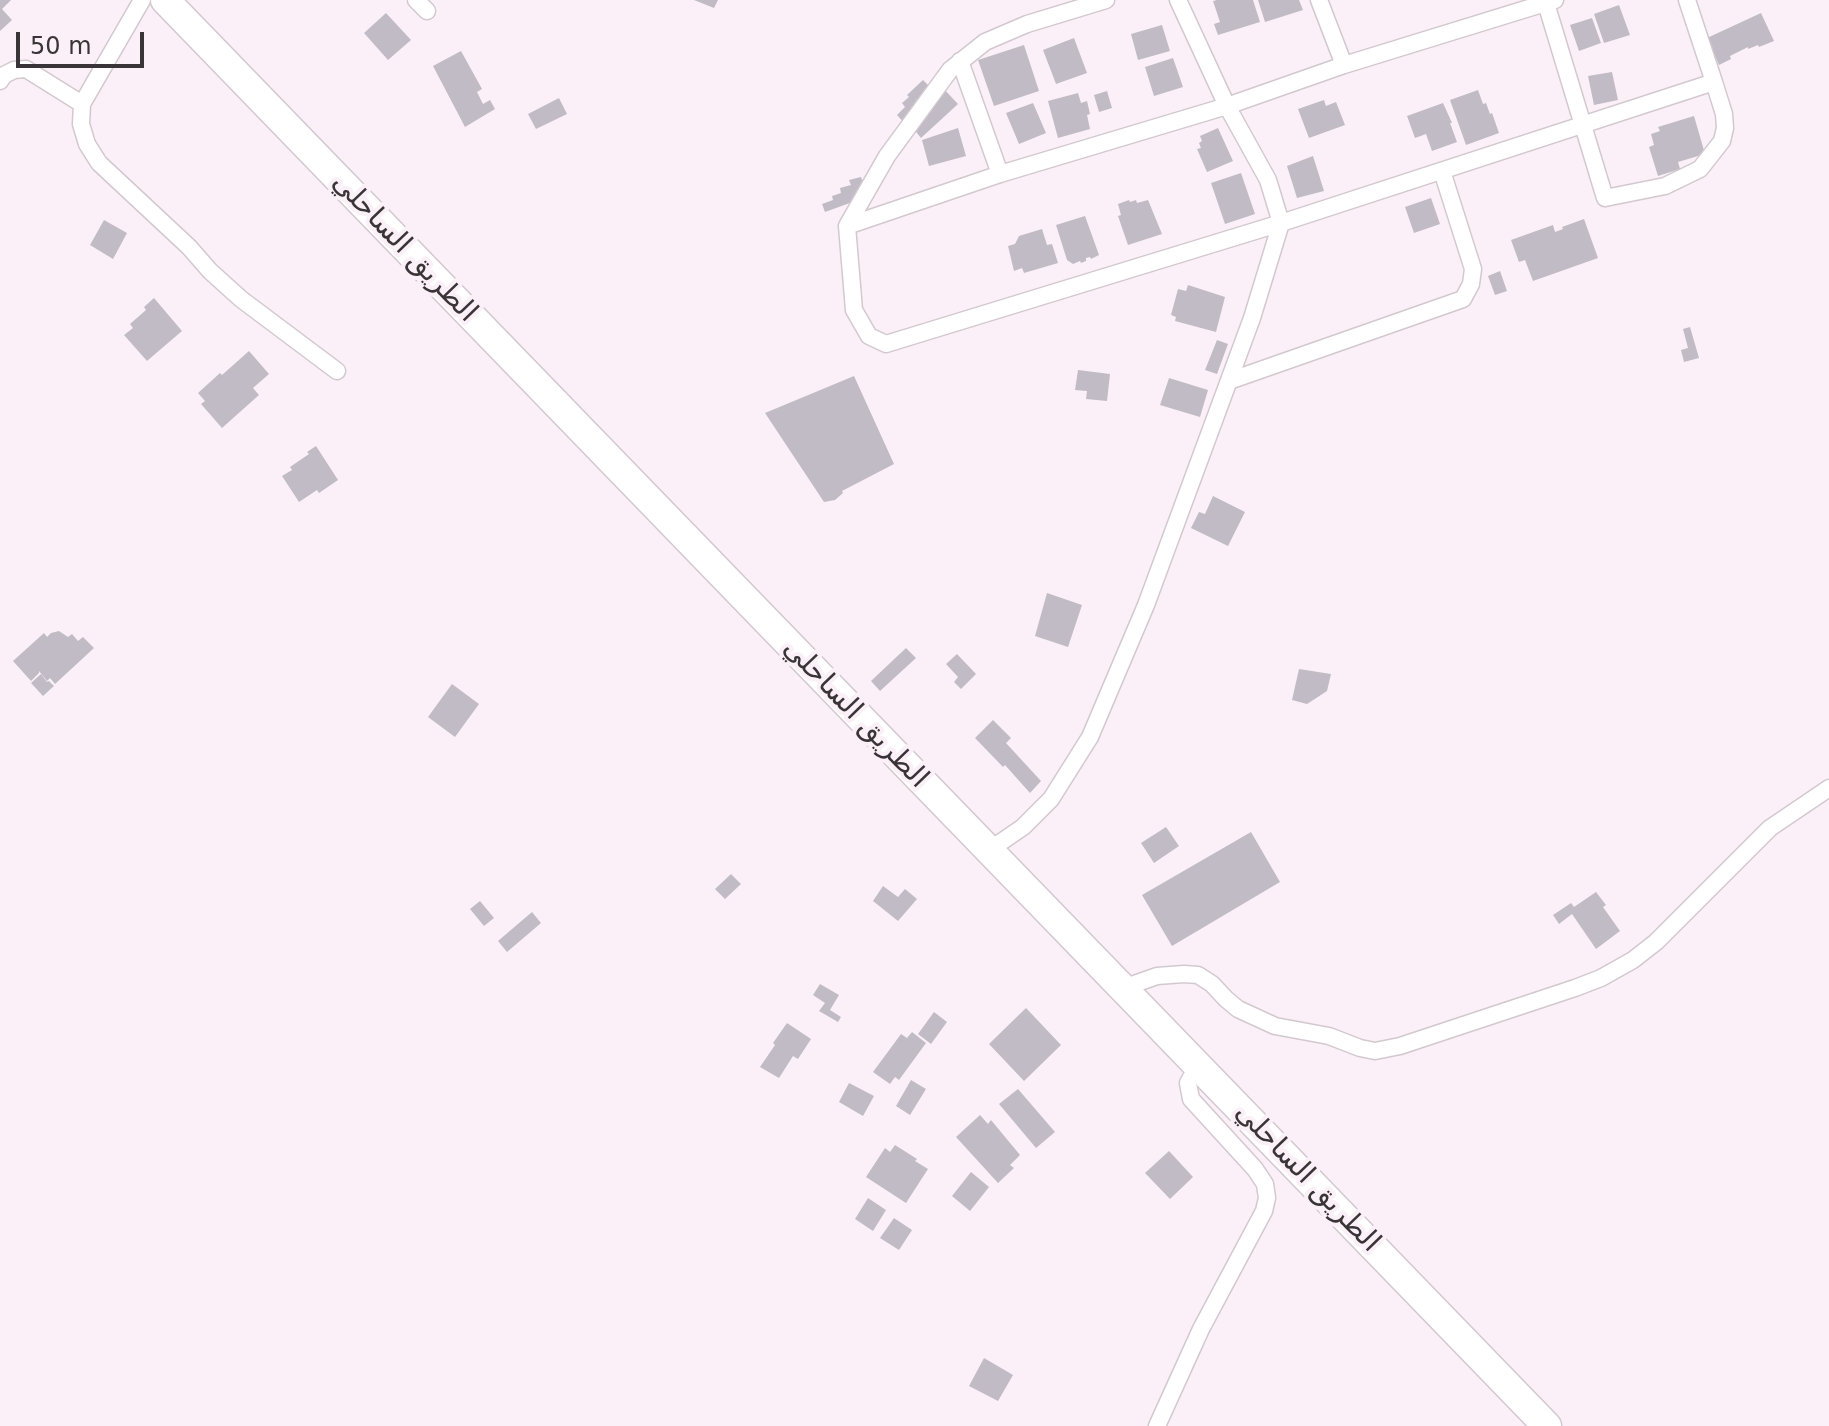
<!DOCTYPE html>
<meta charset="utf-8">
<style>
body{margin:0}
#map{position:relative;width:1829px;height:1426px;overflow:hidden;background:#fbf0f7;font-family:"DejaVu Sans",sans-serif}
canvas{display:block}
.scale{position:absolute;left:16px;top:32px;width:128px;height:36px;box-sizing:border-box;border:4px solid #393437;border-top:0;padding-left:10px;font-size:24px;line-height:28px;white-space:nowrap;color:#393437;-webkit-text-stroke:6px #fbf0f7;paint-order:stroke}
</style>
<div id="map">
<canvas width="1829" height="1426"></canvas>
<div class="scale">50 m</div>
</div>
<script>
const g = document.querySelector('canvas').getContext('2d');
g.lineJoin = 'round';
function fillPath(path, color) { g.fillStyle = color; g.fill(path, 'evenodd'); }
const shape = rows => new Path2D(rows.map(r => 'M' + r).join(''));
function trace(path, color, width, dash) { g.strokeStyle = color; g.lineWidth = width; g.lineCap = dash ? 'butt' : 'round'; g.setLineDash(dash || []); g.stroke(path); }
function drawText(font, color, halo, rows, align = 'center') {
  g.font = font + ' "DejaVu Sans","Noto Naskh Arabic",sans-serif'; g.lineWidth = 8; g.setLineDash([]); g.textBaseline = 'middle'; g.strokeStyle = halo; g.fillStyle = color; for (const [text, x, y, turn = 0] of rows) {
    g.save(); g.translate(x, y); g.rotate((+turn || 0) * Math.PI / 180); g.textAlign = isNaN(turn) ? turn : align; if (halo) g.strokeText(text, 0, 0); g.fillText(text, 0, 0); g.restore();
  }
}
fillPath(shape([
 [0,0,11,0,2,9,12,20,0,31],
 [694,0,718,0,714,8],
 [1217,0,1253,0,1260,22,1218,35,1214,24,1220,22,1213,1],
 [1258,0,1299,0,1303,10,1265,22],
 [1619,5,1630,35,1604,43,1594,14],
 [386,13,411,40,388,60,364,33],
 [1761,13,1774,41,1759,47,1758,45,1748,49,1748,47,1730,56,1731,59,1719,65,1707,38],
 [1592,18,1601,43,1579,51,1570,25],
 [1162,25,1170,51,1138,60,1131,34],
 [1074,38,1087,73,1056,84,1043,50],
 [1024,45,1039,91,994,106,978,60],
 [461,51,482,89,477,92,483,104,490,100,495,109,465,127,433,66],
 [1173,58,1183,87,1154,96,1145,67],
 [1612,72,1618,100,1594,105,1588,76],
 [923,80,931,88,941,86,958,104,921,138,913,128,908,127,897,115,905,107,902,103,909,97,907,95],
 [1478,90,1483,104,1486,103,1490,114,1492,113,1499,133,1466,145,1450,100],
 [1107,91,1112,108,1099,112,1094,95],
 [1078,93,1081,103,1087,101,1090,114,1087,115,1090,129,1058,138,1048,101],
 [559,98,567,114,536,129,528,114],
 [1324,100,1326,106,1336,102,1345,125,1309,138,1298,109],
 [1033,103,1046,133,1019,144,1006,113],
 [1443,103,1452,123,1450,123,1457,142,1432,151,1426,134,1415,138,1407,116],
 [1694,116,1705,154,1678,162,1680,169,1658,176,1649,147,1654,145,1651,134,1660,131,1658,127],
 [958,128,966,156,929,166,922,140],
 [1218,128,1233,161,1207,172,1197,149,1201,148,1199,143,1202,141,1200,136],
 [1313,156,1324,191,1297,198,1287,166],
 [1241,173,1255,214,1225,224,1211,183],
 [861,177,866,192,869,196,825,212,822,204,833,200,832,196,841,193,840,188,851,185,849,180],
 [1431,198,1440,224,1414,233,1405,207],
 [1129,200,1130,202,1136,200,1137,203,1148,200,1162,234,1128,245,1118,216,1121,215,1118,204],
 [1085,216,1099,255,1091,259,1090,257,1086,258,1086,261,1081,263,1080,261,1073,264,1067,260,1056,225],
 [1584,219,1598,258,1533,281,1525,260,1519,262,1511,240,1553,225,1555,232,1563,229,1562,227],
 [104,220,127,233,113,259,90,245],
 [1042,229,1047,245,1052,244,1058,263,1024,273,1022,268,1014,271,1008,246,1015,244,1019,236],
 [1500,271,1507,291,1495,295,1488,276],
 [1188,285,1225,297,1216,332,1175,321,1176,317,1171,315,1178,289,1186,291],
 [154,298,182,331,147,361,124,335,133,328,130,324,146,310,144,307],
 [1690,327,1699,358,1684,362,1681,350,1688,348,1683,329],
 [1217,340,1228,344,1217,374,1205,370],
 [249,351,269,374,253,388,259,395,222,428,201,404,205,401,198,393,220,373,222,375],
 [1078,370,1110,374,1107,401,1086,399,1087,391,1075,390],
 [854,376,894,464,842,491,843,493,835,500,824,502,765,413],
 [1169,378,1208,390,1200,417,1160,405],
 [316,446,338,480,319,493,317,490,299,502,282,476,292,470,290,467,309,454,307,452],
 [1213,496,1245,512,1228,546,1191,528,1199,512,1205,514],
 [1047,593,1082,605,1068,647,1035,636],
 [59,631,68,637,72,634,78,641,83,637,94,648,55,684,50,678,47,681,39,671,39,673,31,681,13,661,44,633,47,637,51,633],
 [906,648,916,658,880,691,871,681],
 [957,654,976,674,961,689,954,682,958,677,946,664],
 [1299,669,1331,674,1327,691,1307,704,1292,700],
 [41,674,47,682,49,681,54,686,43,696,31,683],
 [452,684,479,704,455,737,428,717],
 [993,720,1011,738,1006,743,1041,781,1030,793,1005,765,1003,767,975,738],
 [1166,827,1179,846,1154,863,1141,843],
 [1251,832,1280,882,1172,946,1142,895],
 [731,874,741,884,725,899,715,889],
 [883,886,898,897,905,889,917,899,898,921,873,901],
 [1596,892,1606,905,1603,907,1620,931,1596,949,1572,914,1559,924,1553,915,1571,903,1574,907],
 [480,901,494,918,484,926,470,909],
 [532,912,541,923,507,952,498,941],
 [820,984,839,995,830,1010,841,1017,838,1022,819,1011,825,1003,813,995],
 [1026,1008,1061,1045,1024,1081,989,1044],
 [934,1012,947,1022,931,1044,918,1034],
 [787,1023,811,1039,798,1059,793,1056,779,1078,760,1067,775,1045,773,1043],
 [912,1032,926,1043,899,1080,895,1077,890,1084,873,1072,901,1034,907,1038],
 [911,1080,926,1089,910,1115,896,1106],
 [849,1083,874,1096,863,1116,839,1102],
 [1018,1089,1055,1132,1036,1148,999,1104],
 [980,1115,988,1124,991,1120,1020,1155,1010,1165,1014,1168,998,1183,956,1137],
 [895,1145,917,1159,915,1161,928,1169,906,1203,866,1177,885,1148,890,1152],
 [1169,1151,1193,1177,1170,1199,1145,1173],
 [971,1172,989,1187,970,1211,952,1196],
 [868,1198,886,1210,873,1231,855,1219],
 [894,1218,912,1230,899,1250,880,1238],
 [984,1358,1013,1375,998,1401,969,1386]
]), '#c0bbc5');
const minor = shape([
 [142,0,82,104,81,124,87,144,99,163,189,247,210,271,241,299,337,371],
 [416,0,427,11],
 [1106,0,1027,24,985,42,950,70,887,156,847,226,854,310,869,336,886,344,1281,223,1714,82,1687,0],
 [1319,0,1344,65],
 [1545,0,1605,198,1665,186,1700,169,1722,141,1725,128,1724,114,1714,82],
 [960,61,1000,174],
 [0,81,4,75,14,70,26,69,82,104],
 [847,226,1000,174,1227,106,1344,65,1555,0],
 [1229,381,1463,299,1471,284,1473,269,1442,171],
 [988,851,1023,827,1051,799,1090,737,1146,605,1252,318,1281,223,1268,180,1227,106,1178,0],
 [1123,988,1157,976,1184,974,1198,975,1212,984,1226,999,1238,1009,1275,1026,1329,1036,1360,1048,1375,1051,1400,1046,1575,988,1601,978,1633,960,1656,942,1770,828,1829,788],
 [1157,1426,1201,1329,1264,1211,1267,1198,1265,1184,1255,1169,1191,1099,1188,1083,1198,1065]
]);
const trunk = shape([
 [165,0,1547,1426]
]);
trace(minor, '#d3c8cf', 19);
trace(trunk, '#d3c8cf', 31);
trace(minor, '#fff', 16);
trace(trunk, '#fff', 28);
drawText('28px', '#393437', '#fbf0f7', [
 ["الطريق الساحلي",404,248,46],
 ["الطريق الساحلي",855,714,46],
 ["الطريق الساحلي",1307,1178,46]
]);
</script>
